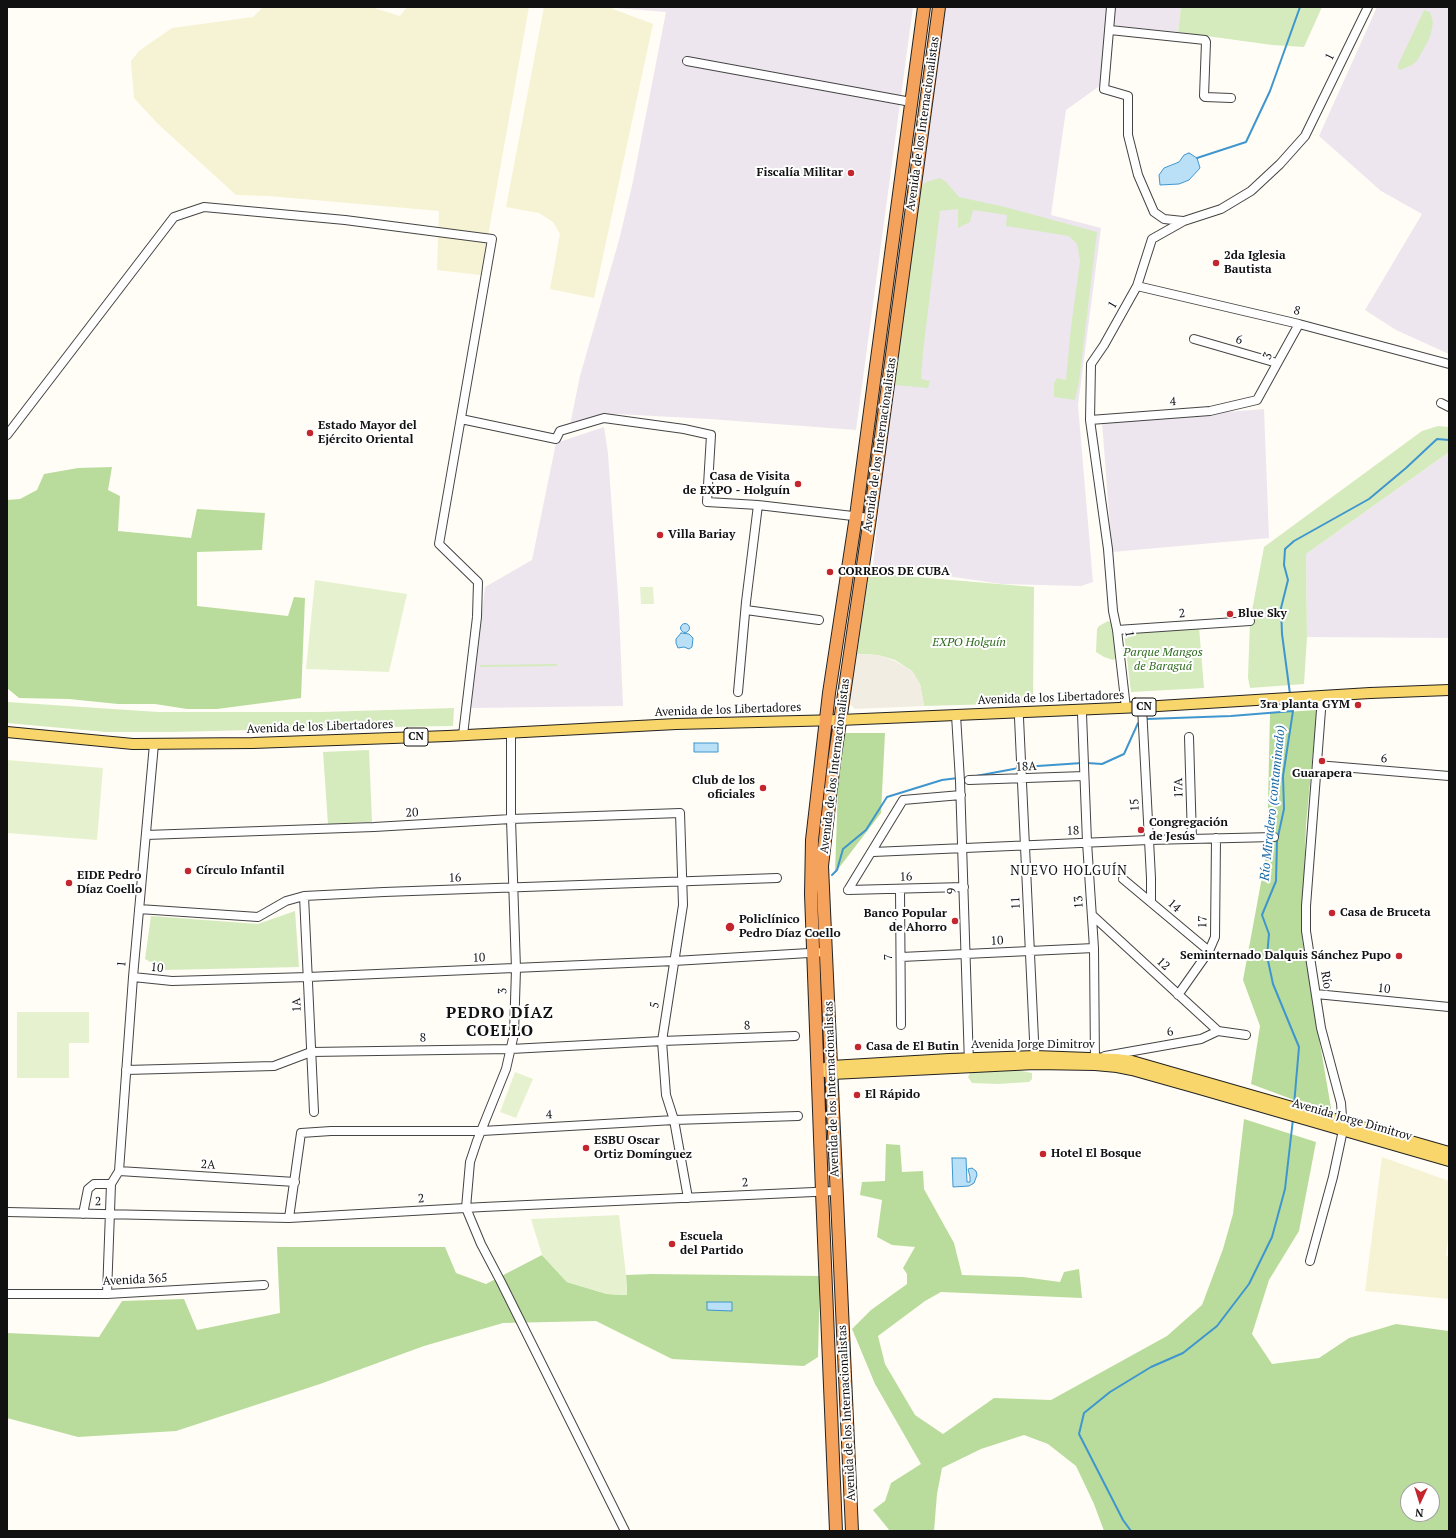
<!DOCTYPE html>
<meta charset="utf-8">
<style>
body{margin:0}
#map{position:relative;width:1456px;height:1538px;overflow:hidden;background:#fffdf5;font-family:"PT Serif",serif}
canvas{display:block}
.frame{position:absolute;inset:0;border:8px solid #111;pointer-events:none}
.north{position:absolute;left:1400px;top:1482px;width:40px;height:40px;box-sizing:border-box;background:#fff;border:1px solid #a0a0a0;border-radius:50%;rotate:184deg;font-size:11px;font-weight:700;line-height:16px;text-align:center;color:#111}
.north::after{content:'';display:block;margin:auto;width:14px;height:18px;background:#c4262e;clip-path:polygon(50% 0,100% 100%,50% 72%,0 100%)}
</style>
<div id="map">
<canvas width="1456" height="1538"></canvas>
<div class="frame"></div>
<div class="north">N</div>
</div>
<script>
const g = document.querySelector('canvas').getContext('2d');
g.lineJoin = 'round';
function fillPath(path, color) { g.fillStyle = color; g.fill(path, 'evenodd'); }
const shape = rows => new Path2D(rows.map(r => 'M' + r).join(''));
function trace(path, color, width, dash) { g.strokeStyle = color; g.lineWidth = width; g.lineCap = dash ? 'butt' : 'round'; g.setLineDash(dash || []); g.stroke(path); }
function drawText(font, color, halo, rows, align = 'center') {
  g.font = font + ' "PT Serif",serif'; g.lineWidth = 4; g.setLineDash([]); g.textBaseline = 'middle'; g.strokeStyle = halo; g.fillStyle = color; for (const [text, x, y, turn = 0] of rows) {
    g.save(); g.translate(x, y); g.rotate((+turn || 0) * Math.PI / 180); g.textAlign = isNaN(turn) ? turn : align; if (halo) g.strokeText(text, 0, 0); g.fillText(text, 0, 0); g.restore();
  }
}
fillPath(shape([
 [616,7,913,7,856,430,709,419,617,414,583,419,570,425,580,376,619,240,632,186,666,12,616,8],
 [943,7,1181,7,1178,32,1109,25,1101,85,1066,110,1051,215,1101,228,1078,405,1093,582,1081,586,1001,584,873,565,892,378],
 [1377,7,1449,7,1449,354,1396,330,1365,310,1422,214,1381,191,1319,136],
 [1264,409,1269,538,1112,552,1102,422],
 [604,427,608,453,619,610,623,706,471,708,485,587,532,560,556,443],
 [1449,452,1449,638,1307,637,1306,554]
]), '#eee6ef');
fillPath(shape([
 [263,7,371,7,400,16,407,7,529,7,481,275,437,270,439,211,269,196,236,195,158,124,134,98,131,61,139,51,172,28,253,17],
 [544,7,613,7,613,9,653,24,594,298,550,289,560,234,553,222,539,213,506,207],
 [1382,1157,1449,1181,1449,1229,1446,1256,1449,1257,1449,1299,1365,1291]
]), '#f6f3d4');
fillPath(shape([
 [1181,7,1322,7,1304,47,1272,45,1178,32],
 [1424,10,1430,12,1433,22,1432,29,1429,39,1417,61,1412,65,1400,70,1398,68,1398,65],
 [940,178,946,182,959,197,1005,207,1097,232,1079,382,1075,400,1054,397,1054,383,1057,378,1066,380,1071,327,1080,261,1077,244,1069,236,1006,226,1007,215,973,210,970,222,958,228,958,209,940,211,923,352,921,379,930,381,928,388,895,385,919,193,920,187,926,182],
 [1438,426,1449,427,1449,452,1306,554,1307,637,1304,684,1250,688,1248,678,1250,621,1264,547,1422,431],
 [869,573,1034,587,1033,703,924,706,920,684,912,671,895,660,878,655,857,654],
 [1108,621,1113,623,1116,643,1116,658,1113,660,1104,657,1096,652,1097,629,1099,626],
 [1199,627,1204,688,1131,692,1124,633],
 [557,664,557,666,480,667,480,665],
 [7,702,158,712,322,712,454,708,453,726,327,728,174,732,106,732,7,723],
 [369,750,372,822,328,824,323,752],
 [295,911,299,967,165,970,145,959,151,916,258,924],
 [1016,1070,1032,1073,1032,1079,1029,1082,998,1084,972,1083,968,1077,971,1071]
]), '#d5ebbd');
fillPath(shape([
 [112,467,108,490,120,496,118,531,191,538,197,509,265,513,262,550,197,552,197,606,288,616,294,597,305,598,301,698,217,709,187,709,155,704,118,704,69,699,19,698,7,688,7,500,20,499,37,490,44,474,78,468],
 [1317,710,1306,825,1302,938,1332,1114,1251,1084,1260,1026,1243,980,1267,850,1270,713],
 [844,733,885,733,881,813,835,873,838,786],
 [1244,1119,1316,1142,1299,1231,1269,1280,1252,1334,1272,1364,1319,1358,1349,1338,1396,1324,1449,1331,1449,1531,1104,1531,1094,1504,1076,1466,1048,1444,1024,1435,981,1449,942,1468,937,1494,934,1531,890,1531,873,1510,885,1501,891,1483,921,1464,875,1384,852,1329,871,1310,907,1284,907,1274,903,1268,915,1247,892,1245,877,1237,882,1200,860,1195,862,1182,885,1181,886,1144,900,1145,902,1172,923,1171,924,1189,954,1243,962,1275,1023,1277,1060,1282,1064,1272,1079,1269,1082,1298,941,1292,925,1301,878,1336,885,1364,915,1415,943,1434,994,1398,1051,1400,1167,1336,1202,1305,1223,1249,1233,1214],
 [1408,1490,1432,1490,1432,1514,1408,1514],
 [277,1247,445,1247,456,1273,486,1284,542,1255,567,1282,607,1294,627,1295,626,1275,652,1274,820,1276,818,1357,804,1366,672,1359,596,1321,503,1323,424,1346,320,1384,176,1431,78,1437,7,1418,7,1333,99,1337,122,1301,184,1299,197,1330,280,1313]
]), '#b9dc9c');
fillPath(shape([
 [315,580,407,594,389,672,306,669],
 [640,587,653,587,654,604,641,604],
 [7,760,103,768,97,840,7,833],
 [17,1012,89,1012,89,1043,69,1043,69,1078,17,1078],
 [515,1072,533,1079,516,1118,500,1112],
 [619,1215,626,1275,627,1295,607,1294,567,1282,542,1255,531,1219]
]), '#e6f2cf');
fillPath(shape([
 [857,654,878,655,895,661,912,671,920,684,924,706,855,709,849,703]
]), '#f1ede2');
const water = shape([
 [1189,153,1197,158,1200,168,1189,180,1179,184,1160,185,1159,175,1164,168,1179,162,1184,155,1189,153],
 '680.5 628a4.5 4.5 0 1 1 9 0a4.5 4.5 0 1 1-9 0Z',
 [681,633,689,634,693,638,692,647,689,649,684,647,678,648,676,643,676,639,681,633],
 [694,743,718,743,718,752,694,752,694,743],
 [952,1158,966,1158,967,1182,970,1182,970,1177,968,1169,972,1168,976,1171,977,1175,974,1183,969,1186,953,1187,952,1158],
 [707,1302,732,1302,732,1311,707,1310,707,1302]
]);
fillPath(water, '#b9e0f7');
trace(water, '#3f96cf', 1);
trace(shape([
 [1197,158,1246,142,1270,91,1300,7],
 [1290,694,1282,634,1281,608,1288,580,1284,565,1285,549,1294,541,1369,499,1406,468,1437,439,1449,440],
 [1291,701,1293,711,1283,776,1284,809,1277,841,1276,881,1262,915,1269,934,1267,956,1273,984,1299,1047,1294,1105],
 [1147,719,1231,716,1293,711],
 [1087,763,1102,764,1124,754,1138,723],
 [1023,767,1082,763],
 [976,776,1019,768],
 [832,875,837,870,843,849,866,830,887,797,942,780,958,778],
 [1131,1531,1123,1520,1079,1434,1084,1413,1110,1392,1151,1367,1183,1353,1217,1326,1249,1284,1272,1237,1285,1189,1293,1119]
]), '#3f96cf', 2);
const minor = shape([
 [1111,7,1104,89,1128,96,1128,135,1138,175,1154,212,1164,219,1183,221],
 [1110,30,1205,40,1206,42,1204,96,1205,97,1231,98],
 [687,61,911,102],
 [1137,286,1299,324,1449,364],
 [1194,339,1277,363],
 [1441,403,1449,407],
 [461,419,556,439,560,431,604,418,684,429,711,435,707,502,758,505,870,518],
 [1090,420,1210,411,1257,400,1299,324],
 [7,435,174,217,204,207,345,220,492,239,439,544,478,582,477,617,463,735],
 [746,610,819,620],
 [1117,630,1250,621],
 [738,692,746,602,758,505],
 [1142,707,1151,878,1151,902],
 [1126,708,1117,630,1113,611,1108,549,1090,420,1091,364,1104,345,1137,286,1152,239,1184,221,1221,209,1251,191,1280,164,1305,136,1368,7],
 [1082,714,1087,842,1094,948,1095,1064],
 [956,715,960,781,969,1064],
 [1019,718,1035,1061],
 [511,732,511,819,516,969,514,1034,506,1069,477,1141,470,1162,466,1208,481,1244,501,1282,625,1531],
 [1189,737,1192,839],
 [1317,765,1449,776],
 [969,780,1084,776],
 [146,835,374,827,511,819,680,813,683,905,662,1041,666,1095,674,1120,688,1198],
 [873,852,1149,840,1274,837],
 [1123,879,1209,951],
 [900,889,901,1025],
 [848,890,903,800,961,795],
 [848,890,964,887],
 [304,896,314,1112],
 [139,909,258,917,286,901,304,896,384,892,777,878],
 [1092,915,1218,1031],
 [901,957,1094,948],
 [133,977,172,981,308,977,674,961,826,952],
 [1316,994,1449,1007],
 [1178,995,1209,951,1215,937,1216,838],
 [1105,1056,1201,1039,1218,1031,1246,1035],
 [126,1070,274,1066,311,1052,511,1049,662,1041,795,1036],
 [119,1171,295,1182],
 [7,1212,289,1218,483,1207,836,1191],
 [83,1214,88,1189,94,1184,111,1184],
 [289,1218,301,1133,331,1131,482,1131,674,1120,798,1116],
 [1310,1261,1333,1177,1343,1130,1341,1103,1321,1028,1306,931,1306,906,1322,697],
 [7,1294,107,1294,264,1285],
 [107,1294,111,1184,119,1171,133,977,154,744]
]);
const major = shape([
 [7,732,133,744,253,743,448,736,676,724,840,720,1142,707,1370,693,1449,690],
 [825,1068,831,1066,949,1059,1035,1056,1116,1059,1132,1061,1449,1152],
 [819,1070,832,1074,1035,1064,1095,1065,1117,1067,1132,1070,1196,1088,1449,1161]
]);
const highway = shape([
 [836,1531,822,1192,811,894,812,840,829,693,856,516,924,7],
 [852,1531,822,866,834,762,870,518,939,7]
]);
trace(minor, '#444', 10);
trace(major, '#222', 12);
trace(highway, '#222', 14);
trace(minor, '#fff', 8);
trace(major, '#f9d66b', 10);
trace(highway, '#f5a25d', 12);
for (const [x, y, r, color] of [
 [851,173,4,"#c4262e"],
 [1216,263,4,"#c4262e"],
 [310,433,4,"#c4262e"],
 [798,484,4,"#c4262e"],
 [660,535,4,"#c4262e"],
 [830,572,4,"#c4262e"],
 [1230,614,4,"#c4262e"],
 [1358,705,4,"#c4262e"],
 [1322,761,4,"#c4262e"],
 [763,788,4,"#c4262e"],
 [1141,830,4,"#c4262e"],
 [188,871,4,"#c4262e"],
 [69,883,4,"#c4262e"],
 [1332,913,4,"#c4262e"],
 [955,921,4,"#c4262e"],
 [730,927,5,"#c4262e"],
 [1399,956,4,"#c4262e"],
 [858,1047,4,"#c4262e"],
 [857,1095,4,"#c4262e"],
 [586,1148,4,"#c4262e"],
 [1043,1154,4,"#c4262e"],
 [672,1244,4,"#c4262e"]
]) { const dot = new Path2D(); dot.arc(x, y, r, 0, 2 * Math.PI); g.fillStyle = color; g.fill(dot); trace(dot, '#fff', 1.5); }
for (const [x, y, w] of [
 [1144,707,24],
 [416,737,24]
]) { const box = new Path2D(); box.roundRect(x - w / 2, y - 9, w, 18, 3); g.fillStyle = '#fff'; g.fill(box); trace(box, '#111', 1); }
drawText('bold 11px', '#111', null, [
 ["CN",1144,707],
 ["CN",416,737]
]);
drawText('12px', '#111', '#fff', [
 ["1",1330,57,-64],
 ["Avenida de los Internacionalistas",923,124,-82],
 ["1",1113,305,-60],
 ["8",1297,311,14],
 ["6",1239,340,16],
 ["3",1268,356,-62],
 ["4",1173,402,-4],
 ["Avenida de los Internacionalistas",880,445,-82],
 ["2",1182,614,-4],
 ["1",1129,634,82],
 ["Avenida de los Libertadores",1051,698,-2],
 ["Avenida de los Libertadores",728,710,-2],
 ["Avenida de los Libertadores",320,727,-2],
 ["6",1384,759,5],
 ["Avenida de los Internacionalistas",835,766,-83],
 ["18A",1026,767,-2],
 ["17A",1179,788,-91],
 ["15",1135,805,-93],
 ["20",412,813,-3],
 ["18",1073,831,-2],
 ["16",906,877,-2],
 ["16",455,878,-2],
 ["9",952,891,-92],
 ["13",1079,902,-94],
 ["11",1016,903,-93],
 ["14",1174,906,41],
 ["17",1203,922,-89],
 ["10",997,941,-3],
 ["7",889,957,-90],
 ["10",479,958,-2],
 ["1",122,964,-84],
 ["12",1163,964,43],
 ["10",157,968,5],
 ["Río",1326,980,81],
 ["10",1384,989,5],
 ["3",503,991,-89],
 ["1A",297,1005,-93],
 ["5",655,1005,-82],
 ["8",747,1026,-2],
 ["6",1170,1032,-10],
 ["8",423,1038,-1],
 ["Avenida Jorge Dimitrov",1033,1045],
 ["Avenida de los Internacionalistas",832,1089,-92],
 ["4",549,1115,-3],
 ["Avenida Jorge Dimitrov",1352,1120,16],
 ["2A",208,1165,3],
 ["2",745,1183,-3],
 ["2",421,1199,-3],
 ["2",98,1202,1],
 ["Avenida 365",135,1280,-3],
 ["Avenida de los Internacionalistas",847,1413,-93]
]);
drawText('bold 12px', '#111', '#fff', [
 ["Fiscalía Militar",843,173,"right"],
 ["2da Iglesia",1224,256],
 ["Bautista",1224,270],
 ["Estado Mayor del",318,426],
 ["Ejército Oriental",318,440],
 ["Casa de Visita",790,477,"right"],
 ["de EXPO - Holguín",790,491,"right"],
 ["Villa Bariay",668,535],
 ["CORREOS DE CUBA",838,572],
 ["Blue Sky",1238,614],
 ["3ra planta GYM",1350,705,"right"],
 ["Guarapera",1322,774,"center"],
 ["Club de los",755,781,"right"],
 ["oficiales",755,795,"right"],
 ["Congregación",1149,823],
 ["de Jesús",1149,837],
 ["Círculo Infantil",196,871],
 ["EIDE Pedro",77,876],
 ["Díaz Coello",77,890],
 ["Casa de Bruceta",1340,913],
 ["Banco Popular",947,914,"right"],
 ["de Ahorro",947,928,"right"],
 ["Policlínico",739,920],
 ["Pedro Díaz Coello",739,934],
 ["Seminternado Dalquis Sánchez Pupo",1391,956,"right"],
 ["Casa de El Butin",866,1047],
 ["El Rápido",865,1095],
 ["ESBU Oscar",594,1141],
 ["Ortiz Domínguez",594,1155],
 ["Hotel El Bosque",1051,1154],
 ["Escuela",680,1237],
 ["del Partido",680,1251]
], 'left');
drawText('italic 12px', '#2f6b1f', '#fff', [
 ["EXPO Holguín",969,643],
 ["Parque Mangos",1163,653],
 ["de Baraguá",1163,667]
]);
drawText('italic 13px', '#1768a6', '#fff', [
 ["Río Miradero (contaminado)",1273,803,-84]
]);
g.letterSpacing = '1px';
drawText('13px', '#111', '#fff', [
 ["NUEVO HOLGUÍN",1069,871]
]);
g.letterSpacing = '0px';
g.letterSpacing = '1px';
drawText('bold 16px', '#111', '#fff', [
 ["PEDRO DÍAZ",500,1013],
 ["COELLO",500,1031]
]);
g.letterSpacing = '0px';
</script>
